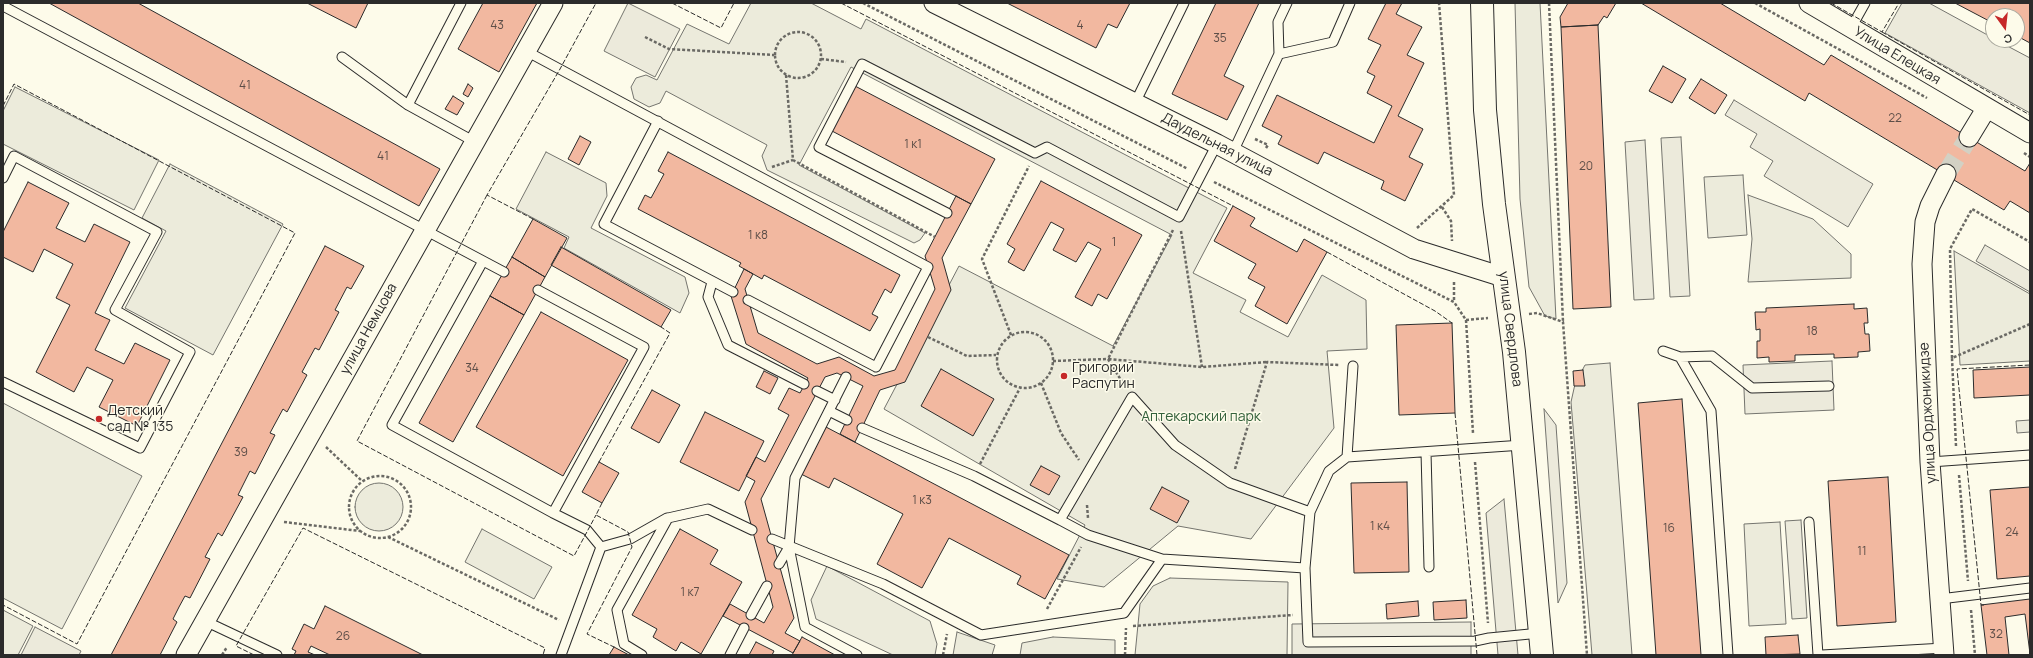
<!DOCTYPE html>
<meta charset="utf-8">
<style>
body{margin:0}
#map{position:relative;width:2033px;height:658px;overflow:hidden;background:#fdfbea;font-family:Manrope,sans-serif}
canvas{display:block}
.frame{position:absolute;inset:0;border:4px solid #2b2b2b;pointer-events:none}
.north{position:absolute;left:1985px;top:8px;width:40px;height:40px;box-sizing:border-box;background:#fdfbea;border:1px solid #a9a89e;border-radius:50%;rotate:165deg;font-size:11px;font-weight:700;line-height:16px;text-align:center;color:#2b2b2b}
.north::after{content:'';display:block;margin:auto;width:14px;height:18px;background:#c62828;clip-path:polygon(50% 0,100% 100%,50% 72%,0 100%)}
</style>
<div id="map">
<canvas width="2033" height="658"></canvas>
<div class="frame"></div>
<div class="north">С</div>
</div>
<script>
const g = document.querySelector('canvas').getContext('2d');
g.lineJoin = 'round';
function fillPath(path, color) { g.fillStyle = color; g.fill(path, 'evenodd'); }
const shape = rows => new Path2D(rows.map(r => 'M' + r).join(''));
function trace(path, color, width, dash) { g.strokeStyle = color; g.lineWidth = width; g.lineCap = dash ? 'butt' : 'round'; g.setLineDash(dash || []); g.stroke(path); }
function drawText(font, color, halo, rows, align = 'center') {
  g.font = font + ' Manrope,sans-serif'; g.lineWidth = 3; g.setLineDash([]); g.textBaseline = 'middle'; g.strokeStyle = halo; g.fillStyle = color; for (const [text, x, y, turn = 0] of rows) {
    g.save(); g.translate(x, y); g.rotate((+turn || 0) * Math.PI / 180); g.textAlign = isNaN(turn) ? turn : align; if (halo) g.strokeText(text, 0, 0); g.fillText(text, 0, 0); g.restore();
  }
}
const green = shape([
 [751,3,811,3,861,29,866,19,1227,208,1193,273,1246,300,1240,312,1288,337,1322,275,1366,300,1367,349,1327,351,1334,428,1251,539,1178,526,1104,587,1057,579,1085,525,884,409,959,266,1113,346,1172,235,851,67,799,165,925,233,920,240,914,243,767,170,762,156,767,145,666,91,660,103,649,107,634,99,631,87,636,78,646,75,657,80,687,24,729,44,751,3],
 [1515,3,1540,3,1556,319,1545,316,1529,287,1520,199,1515,3],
 [15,87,159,160,134,210,3,144,3,111,15,87],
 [546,152,606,183,607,196,591,228,685,277,689,293,680,313,564,248,569,237,516,209,546,152],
 [170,164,283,224,213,355,125,308,166,231,142,218,170,164],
 [1743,175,1747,235,1708,238,1704,177,1743,175],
 [1748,195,1813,219,1851,254,1851,278,1748,282,1752,239,1748,195],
 [1954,251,2030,294,2030,361,1960,365,1954,251],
 [1610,363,1632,655,1592,655,1571,402,1575,384,1585,365,1610,363],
 [3,403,142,476,62,629,3,598,3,403],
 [2030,420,2030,432,2017,433,2016,421,2030,420],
 '355 507a24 24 0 1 1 48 0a24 24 0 1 1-48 0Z',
 [1780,522,1786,624,1749,626,1744,524,1780,522],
 [482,529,552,567,534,599,465,562,482,529],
 [827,566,930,621,937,644,935,655,893,655,816,619,811,600,827,566],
 [1170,578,1288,582,1287,655,1135,655,1140,604,1153,586,1170,578],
 [3,610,33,626,18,655,3,655,3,610],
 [957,632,995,645,992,655,953,655,957,632],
 [1053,637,1115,640,1115,655,1020,655,1022,643,1053,637]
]);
fillPath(green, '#ecebdb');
trace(green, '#74746e', 1);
const parking = shape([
 [628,3,680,29,655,77,604,51,628,3],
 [1902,3,1929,3,1993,38,1993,40,1996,40,2030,58,2030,113,1885,33,1902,3],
 [1734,100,1873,184,1848,227,1764,176,1773,161,1750,147,1757,134,1725,115,1734,100],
 [1681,137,1690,296,1670,297,1661,138,1681,137],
 [1645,140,1654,299,1634,300,1625,142,1645,140],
 [1985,245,2030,271,2030,292,1976,261,1985,245],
 [1832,361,1834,410,1745,414,1743,365,1832,361],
 [1544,409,1556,425,1567,583,1558,603,1544,409],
 [1504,499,1518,655,1498,655,1486,513,1504,499],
 [1801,520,1807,618,1792,619,1785,521,1801,520],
 [1471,622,1471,655,1292,655,1292,624,1471,622],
 [35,627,81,651,79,655,21,655,35,627]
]);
fillPath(parking, '#eceadb');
trace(parking, '#74746e', 1);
const building = shape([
 [49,3,138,3,440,169,419,206,49,3],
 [307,3,368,3,356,28,307,3],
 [483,3,537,3,499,72,458,49,483,3],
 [1007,3,1130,3,1117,28,1108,24,1096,48,1007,3],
 [1216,3,1259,3,1224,76,1244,86,1227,120,1172,94,1216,3],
 [1386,3,1402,3,1396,14,1422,27,1407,55,1424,63,1398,116,1423,129,1409,157,1423,164,1405,201,1381,189,1384,181,1324,152,1318,164,1278,144,1282,136,1262,126,1277,95,1374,143,1392,106,1367,93,1375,76,1367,72,1381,45,1368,39,1386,3],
 [1568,3,1616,3,1607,18,1604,16,1598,25,1561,27,1560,17,1568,3],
 [1641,3,1720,3,1824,65,1831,55,2025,171,2030,163,2030,213,2010,201,2004,210,1809,93,1805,101,1641,3],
 [1955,3,2030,3,2030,43,2017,36,2017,16,1993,16,1993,23,1955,3],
 [1598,25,1611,307,1573,309,1561,27,1598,25],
 [1663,66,1686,79,1672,103,1649,91,1663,66],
 [1701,79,1727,95,1715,114,1689,98,1701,79],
 [468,84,473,88,468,97,463,94,468,84],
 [855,86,995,159,971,204,832,131,855,86],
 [453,96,464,103,457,115,445,109,453,96],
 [580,136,591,142,579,165,568,159,580,136],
 [668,152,900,275,891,293,885,289,872,314,878,317,870,331,764,275,762,279,739,266,741,263,638,209,645,195,651,198,664,174,658,171,668,152],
 [1041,181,1142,235,1107,299,1098,294,1092,306,1075,297,1101,249,1088,242,1076,262,1053,250,1064,229,1051,222,1024,271,1008,262,1015,249,1007,244,1041,181],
 [28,182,69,203,56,228,85,242,94,224,130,242,95,313,110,320,95,350,124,364,135,343,170,360,137,426,99,407,113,380,87,367,74,392,36,372,70,305,56,298,73,264,44,249,33,272,3,257,3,232,28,182],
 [956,196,971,204,942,258,951,290,905,382,880,390,855,442,840,434,863,386,837,373,825,377,761,499,794,618,785,633,800,641,793,653,723,616,730,604,764,623,773,607,745,502,755,481,746,476,756,457,765,462,789,415,778,409,789,388,800,393,808,378,746,344,731,296,744,269,753,274,745,289,758,333,817,364,839,357,874,376,895,370,935,289,925,256,956,196],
 [1233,206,1255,218,1250,226,1297,252,1304,239,1327,252,1287,324,1255,306,1265,287,1248,278,1256,264,1214,241,1233,206],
 [533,219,567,238,545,277,512,257,533,219],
 [325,246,364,266,351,289,347,287,335,310,339,312,319,350,315,348,302,372,307,375,287,412,283,409,270,433,275,435,255,474,250,471,238,495,243,497,222,536,218,533,205,557,210,559,190,598,185,596,179,607,173,619,177,622,160,655,111,655,325,246],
 [561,247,671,310,661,327,551,265,561,247],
 [512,257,545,277,524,315,490,296,512,257],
 [490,296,524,315,453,442,419,423,490,296],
 [1854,304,1854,309,1867,308,1868,323,1864,323,1865,334,1869,334,1870,351,1858,352,1858,357,1834,358,1834,354,1795,355,1795,361,1769,362,1769,357,1757,358,1757,341,1760,341,1760,329,1756,330,1755,312,1766,312,1766,308,1854,304],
 [541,312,628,360,563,476,476,427,541,312],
 [1452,323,1455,413,1399,415,1396,325,1452,323],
 [2030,367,2030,395,1974,398,1973,370,2030,367],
 [941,369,994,399,973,436,921,406,941,369],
 [1583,370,1585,386,1574,386,1573,371,1583,370],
 [764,371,778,378,770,394,756,387,764,371],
 [652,390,680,405,659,443,631,428,652,390],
 [1682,399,1701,655,1656,655,1638,403,1682,399],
 [705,412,764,441,739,491,680,462,705,412],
 [826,427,1069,555,1045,599,1017,584,1021,576,949,538,922,588,877,564,903,514,834,478,829,488,801,474,826,427],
 [599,462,619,473,602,503,582,492,599,462],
 [1041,466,1060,476,1049,495,1030,485,1041,466],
 [1888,477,1896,622,1837,626,1828,481,1888,477],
 [1407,482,1409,572,1354,573,1351,483,1407,482],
 [1162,487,1189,501,1177,523,1150,509,1162,487],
 [2030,487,2030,576,1997,579,1990,490,2030,487],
 [680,529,718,550,710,564,742,582,701,654,681,642,676,651,653,637,657,629,632,615,680,529],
 [2030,599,2030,654,2025,614,2005,617,2009,655,1987,655,1981,605,2030,599],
 [1466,600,1467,618,1434,620,1433,602,1466,600],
 [1418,601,1419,616,1387,619,1386,604,1418,601],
 [325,606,423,655,330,655,311,646,308,652,315,655,294,655,296,651,292,649,304,624,314,629,325,606],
 [1798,635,1800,654,1766,655,1765,637,1798,635],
 [802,637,835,655,792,655,802,637],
 [756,642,774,651,772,655,749,655,756,642],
 [614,647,629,655,609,655,614,647]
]);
fillPath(building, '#f2b8a0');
trace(building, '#2b2b2b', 1);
trace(shape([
 [1946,174,1969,137]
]), '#d3d1c4', 19, [19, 10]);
const service = shape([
 [3,6,504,272],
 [1851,28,1865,3],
 [526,51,928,267,876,367,748,300],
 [1279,54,1333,42,1350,3],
 [342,57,408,105,475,142],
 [1135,103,1184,3],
 [408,105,461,3],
 [658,121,604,224,733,292],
 [1233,152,1279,54,1278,22,1287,3],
 [3,178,14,156,157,232,115,310,190,352,140,448,3,382],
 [947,213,819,147,862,64,1035,153,1047,147,1179,217,1217,144],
 [483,261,392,425,553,513,644,347,538,290],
 [712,282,708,297,728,345,804,384],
 [1663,351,1680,357,1712,356,1752,388,1829,386],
 [1680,357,1711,411,1728,655],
 [817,391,835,400],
 [829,411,847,420],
 [862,428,974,476,1060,520,1132,397,1175,445,1230,483,1310,512],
 [1426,452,1429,567],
 [1347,457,1353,366],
 [1930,462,2030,455],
 [553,513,587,530,601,547],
 [1060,520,1088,535,1162,559],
 [1809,522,1818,655],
 [772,539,883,584,981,635,1124,613,1162,559,1305,568,1308,642,1475,641,1489,638,1540,633],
 [601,547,630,539,667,518],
 [789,547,805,627,857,655],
 [779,564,789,547,795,478,846,377],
 [1305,568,1310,512,1329,471,1347,457,1523,445],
 [1940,599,2030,588],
 [751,615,767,586],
 [205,621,277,655],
 [561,655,601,547],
 [642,655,624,644,617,610,668,518,708,509,752,530],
 [730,655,744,628],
 [1822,655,1944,648]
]);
const minor = shape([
 [934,3,1217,144,1414,249,1503,277],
 [1809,3,2030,133],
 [1969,137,1986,109],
 [186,655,553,3],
 [1944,655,1930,462,1922,264,1925,222,1930,206,1946,174]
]);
const tertiary = shape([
 [1482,3,1485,110,1494,204,1514,352,1542,655]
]);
trace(service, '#2b2b2b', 11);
trace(minor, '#2b2b2b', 21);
trace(tertiary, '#2b2b2b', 24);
trace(shape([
 [863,3,1188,169],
 [1549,3,1563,322],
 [1755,3,1927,98],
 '775 55a23 23 0 1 1 46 0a23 23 0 1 1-46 0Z',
 [645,37,669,49,774,55],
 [821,59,846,62],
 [786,75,793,160,935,237],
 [1255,139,1268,145,1266,148],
 [2024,153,2030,157],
 [772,167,793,160],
 [1214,182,1454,302,1466,320,1473,433],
 [1442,207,1451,221,1452,241],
 [1417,228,1454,195,1439,3],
 [1173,230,1108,359,1202,367,1267,362],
 [1181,231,1202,367],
 [1454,282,1454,302],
 [1529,314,1537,313,1563,322,1587,655],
 [1466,320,1488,318],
 '997 360a28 28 0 1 1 56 0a28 28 0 1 1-56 0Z',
 [1011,335,982,259,1029,166],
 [928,337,967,356,996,355],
 [1952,358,1950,249,1972,209,2030,242],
 [1053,361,1108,359,1124,385],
 [1041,383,1061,433,1079,460],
 [1956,446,1952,358,2030,324],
 [326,447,362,481],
 [1475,462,1488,623],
 [980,464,1020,388],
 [1235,469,1267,362,1339,365],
 [1959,475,1968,581],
 '349 507a31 31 0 1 1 62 0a31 31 0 1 1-62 0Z',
 [1087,505,1088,518],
 [284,522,360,531],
 [388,537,559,620],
 [1047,609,1081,547],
 [1971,610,1975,655],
 [1133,626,1293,615],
 [222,655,227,647],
 [943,655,947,634],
 [1125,655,1126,628]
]), '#6a6964', 2.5, [3, 2]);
trace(service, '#fdfbea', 9);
trace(minor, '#fdfbea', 19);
trace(tertiary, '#fdfbea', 22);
trace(shape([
 [672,3,721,28,734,3],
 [841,3,1233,206],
 [1831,3,1882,32,1899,3],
 [1882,32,2030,115],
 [3,106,14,84,295,233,77,644,3,605],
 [487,195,357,441,574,556,596,515],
 [533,219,487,195,560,69,596,3],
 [1327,252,1435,311,1452,323],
 [1455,413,1477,655],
 [599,462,670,333,661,327],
 [602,503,596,515,628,532,632,547,587,634,614,647],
 [1984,605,1981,605,1957,369,2030,365],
 [254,655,236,646,303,528,545,648,543,655]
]), '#2b2b2b', 1, [5, 2]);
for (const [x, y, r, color] of [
 [1064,376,4,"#c62828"],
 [99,419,4,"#c62828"]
]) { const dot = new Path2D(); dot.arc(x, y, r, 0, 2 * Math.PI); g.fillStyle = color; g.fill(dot); trace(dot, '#fdfbea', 1.5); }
drawText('12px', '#5d4e48', null, [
 ["43",497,26],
 ["4",1080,26],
 ["35",1220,39],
 ["41",245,86],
 ["22",1895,119],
 ["1 к1",913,145],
 ["41",383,157],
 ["20",1586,167],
 ["1 к8",758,236],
 ["1",1114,243],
 ["18",1812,332],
 ["34",472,369],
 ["39",241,453],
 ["1 к3",922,501],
 ["1 к4",1380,527],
 ["16",1669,529],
 ["24",2012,533],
 ["11",1862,552],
 ["1 к7",690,593],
 ["32",1996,635],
 ["26",343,637]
]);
drawText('14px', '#2b2b2b', '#fdfbea', [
 ["Улица Елецкая",1897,56,31],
 ["Даудельная улица",1217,145,27],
 ["улица Немцова",369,329,-61],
 ["улица Свердлова",1510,329,83],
 ["улица Орджоникидзе",1928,413,-93]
]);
drawText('14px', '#2b2b2b', '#fdfbea', [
 ["Григорий",1072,368],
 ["Распутин",1072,384],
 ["Детский",107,411],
 ["сад № 135",107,427]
], 'left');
drawText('14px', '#34623c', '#fdfbea', [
 ["Аптекарский парк",1201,417]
]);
</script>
